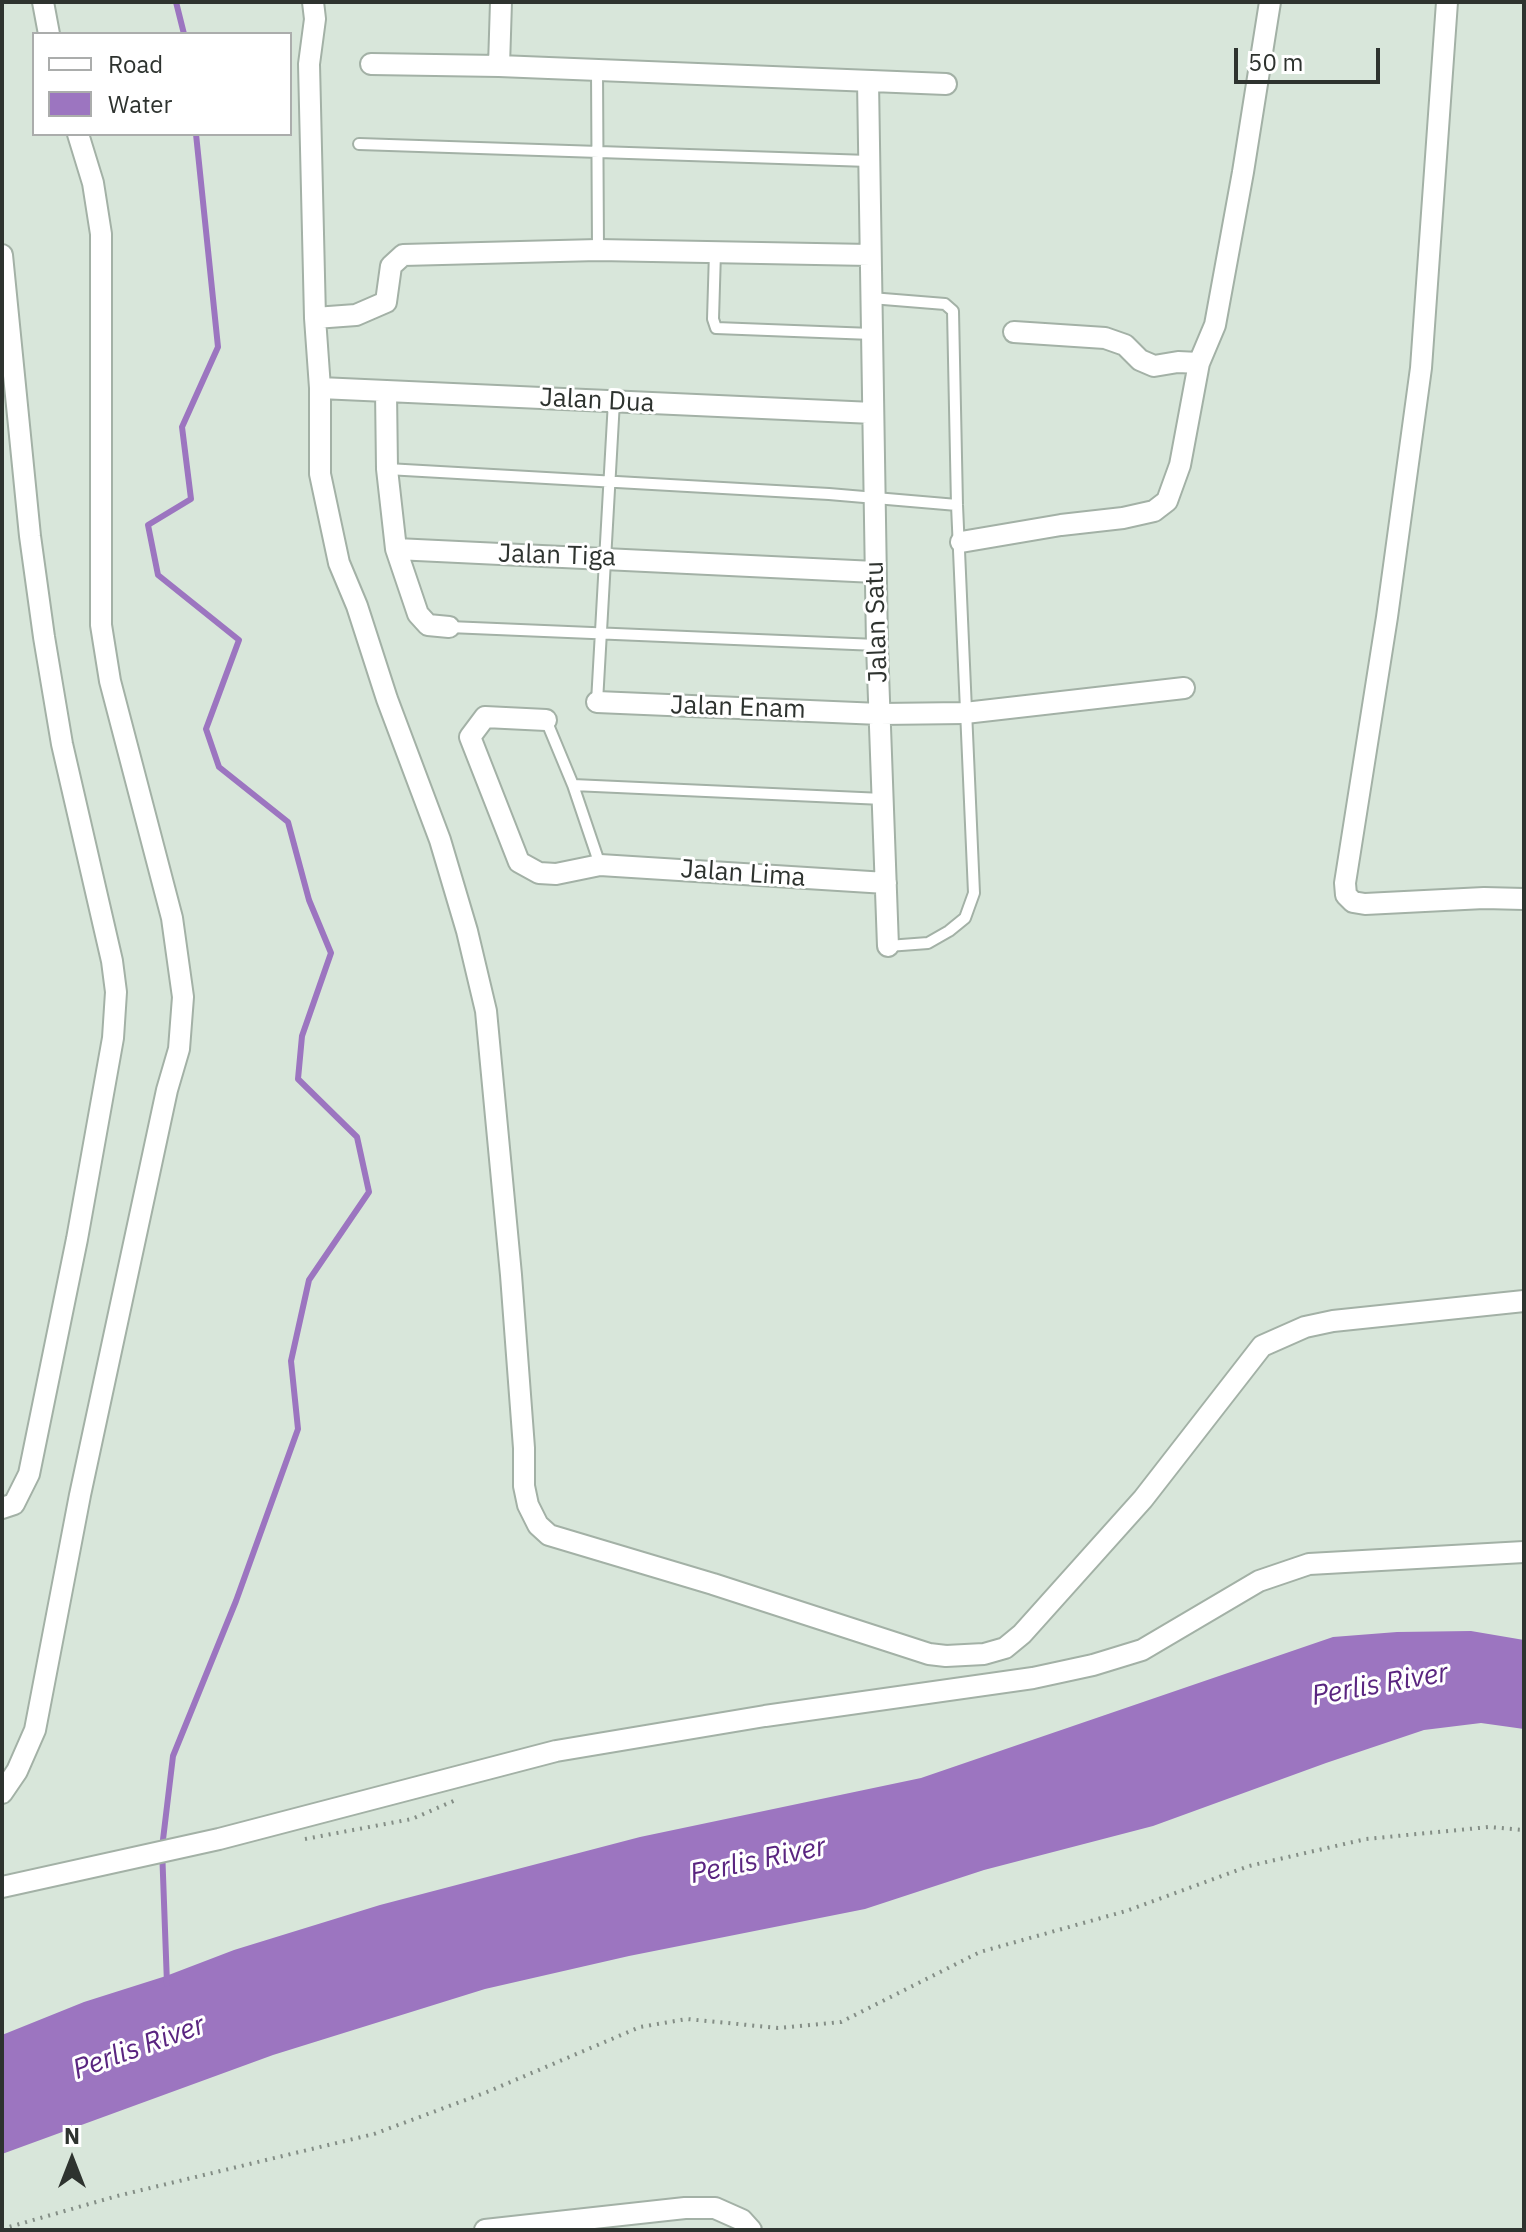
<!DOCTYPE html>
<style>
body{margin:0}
#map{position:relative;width:1526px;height:2232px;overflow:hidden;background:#d8e6da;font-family:"IBM Plex Sans",sans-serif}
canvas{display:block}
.frame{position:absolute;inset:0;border:4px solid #2e332f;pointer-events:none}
.legend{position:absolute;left:32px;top:32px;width:260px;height:104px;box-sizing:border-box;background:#fff;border:2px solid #abadac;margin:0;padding:10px 14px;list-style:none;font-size:24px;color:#2e332f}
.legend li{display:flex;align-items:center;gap:16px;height:40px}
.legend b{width:40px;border:2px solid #abadac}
.north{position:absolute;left:32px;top:2120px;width:80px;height:80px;-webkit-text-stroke:6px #fff;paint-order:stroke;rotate:0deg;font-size:22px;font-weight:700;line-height:32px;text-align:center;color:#2e332f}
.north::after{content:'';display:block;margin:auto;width:28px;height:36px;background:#2e332f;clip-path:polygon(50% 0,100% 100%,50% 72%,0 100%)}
.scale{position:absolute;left:1234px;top:48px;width:146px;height:36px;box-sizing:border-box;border:4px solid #2e332f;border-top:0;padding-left:10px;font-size:24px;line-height:28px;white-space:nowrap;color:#2e332f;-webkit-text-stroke:6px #fff;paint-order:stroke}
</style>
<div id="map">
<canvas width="1526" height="2232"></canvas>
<div class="frame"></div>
<ul class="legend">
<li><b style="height:10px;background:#fff"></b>Road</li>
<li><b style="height:22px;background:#9c75c0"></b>Water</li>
</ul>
<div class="north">N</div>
<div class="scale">50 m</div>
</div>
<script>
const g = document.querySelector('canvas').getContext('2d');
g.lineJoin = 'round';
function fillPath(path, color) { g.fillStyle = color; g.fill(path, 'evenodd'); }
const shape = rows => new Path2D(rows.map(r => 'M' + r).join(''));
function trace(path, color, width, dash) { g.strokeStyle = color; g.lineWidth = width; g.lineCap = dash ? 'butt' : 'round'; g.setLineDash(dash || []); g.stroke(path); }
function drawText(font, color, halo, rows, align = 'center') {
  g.font = font + ' "IBM Plex Sans",sans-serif'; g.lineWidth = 6; g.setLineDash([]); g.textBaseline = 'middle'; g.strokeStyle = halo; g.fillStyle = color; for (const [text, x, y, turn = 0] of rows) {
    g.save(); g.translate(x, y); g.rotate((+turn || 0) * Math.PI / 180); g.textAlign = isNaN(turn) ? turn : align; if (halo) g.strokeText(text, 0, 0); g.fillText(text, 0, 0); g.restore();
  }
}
fillPath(shape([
 [1471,1631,1524,1640,1524,1729,1481,1723,1424,1730,1326,1763,1153,1826,984,1870,865,1909,629,1956,485,1989,273,2055,2,2154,2,2035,84,2002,166,1976,234,1950,380,1905,640,1837,921,1778,1333,1637,1397,1632]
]), '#9c75c0');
trace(shape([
 [176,2,184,34],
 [167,1984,162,1848,173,1756,236,1601,298,1429,291,1361,309,1280,369,1192,357,1137,298,1079,302,1036,331,953,309,900,288,822,219,767,206,729,239,640,158,575,148,525,191,499,182,427,218,347,196,134]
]), '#9c75c0', 6);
const service = shape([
 [597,71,598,250],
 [359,144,869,161],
 [715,252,713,319,716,328,872,334],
 [871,298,945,304,953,311,957,505,974,893,965,918,949,931,928,943,888,946],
 [387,469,829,494,957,505],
 [449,627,877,645],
 [597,702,614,401],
 [546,720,573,785,883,799],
 [573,785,600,865]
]);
const minor = shape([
 [43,2,49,34],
 [313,2,315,19,309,64,315,318,320,388,320,474,339,563,357,606,387,699,440,840,467,931,486,1011,511,1275,524,1448,524,1486,528,1505,538,1525,549,1535,713,1584,929,1654,946,1656,984,1654,1005,1648,1022,1634,1143,1499,1262,1346,1305,1327,1333,1321,1524,1301],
 [1447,2,1421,368,1387,617,1345,883,1346,895,1353,902,1365,904,1484,898,1524,899],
 [371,64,499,66,946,84],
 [499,66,501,2],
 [868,81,877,645,888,946],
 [2,255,30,536,44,637,62,744,112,961,116,992,113,1038,77,1239,29,1474,14,1504,2,1508],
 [315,318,356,315,386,302,391,266,403,255,598,250,870,255],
 [1014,332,1105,338,1125,345,1140,360,1154,366,1178,362,1199,363],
 [320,388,873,413],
 [386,391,387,469,396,549,418,614,428,625,449,627],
 [961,542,1061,525,1123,518,1154,511,1167,501,1180,465,1199,363,1215,325,1243,172,1270,2],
 [396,549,875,572],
 [597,702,880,714,965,713,1184,688],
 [546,720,485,717,470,737,519,862,539,873,556,874,600,865,886,883],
 [2,1793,17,1771,35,1730,80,1495,167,1090,179,1049,183,997,172,918,110,681,101,625,101,234,93,183,78,134],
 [2,1887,219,1839,556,1751,765,1716,1033,1678,1093,1665,1142,1650,1259,1581,1309,1564,1524,1552],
 [485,2230,685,2208,715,2208,742,2220,751,2230]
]);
trace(service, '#a3b1a6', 14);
trace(minor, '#a3b1a6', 24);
trace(shape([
 [305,1839,412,1819,458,1799],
 [2,2229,117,2196,374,2134,487,2092,640,2027,687,2019,778,2028,841,2022,980,1952,1126,1911,1249,1866,1366,1839,1489,1827,1524,1830]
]), '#848e86', 4, [2, 6]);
trace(service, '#fff', 10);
trace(minor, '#fff', 20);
drawText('26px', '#2e332f', '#fff', [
 ["Jalan Dua",597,401,3],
 ["Jalan Tiga",557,556,2],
 ["Jalan Satu",877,622,-92],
 ["Jalan Enam",738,708,2],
 ["Jalan Lima",743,874,4]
]);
drawText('italic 28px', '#5a2580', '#fff', [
 ["Perlis River",1380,1685,-10],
 ["Perlis River",758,1861,-12],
 ["Perlis River",139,2048,-20]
]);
</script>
